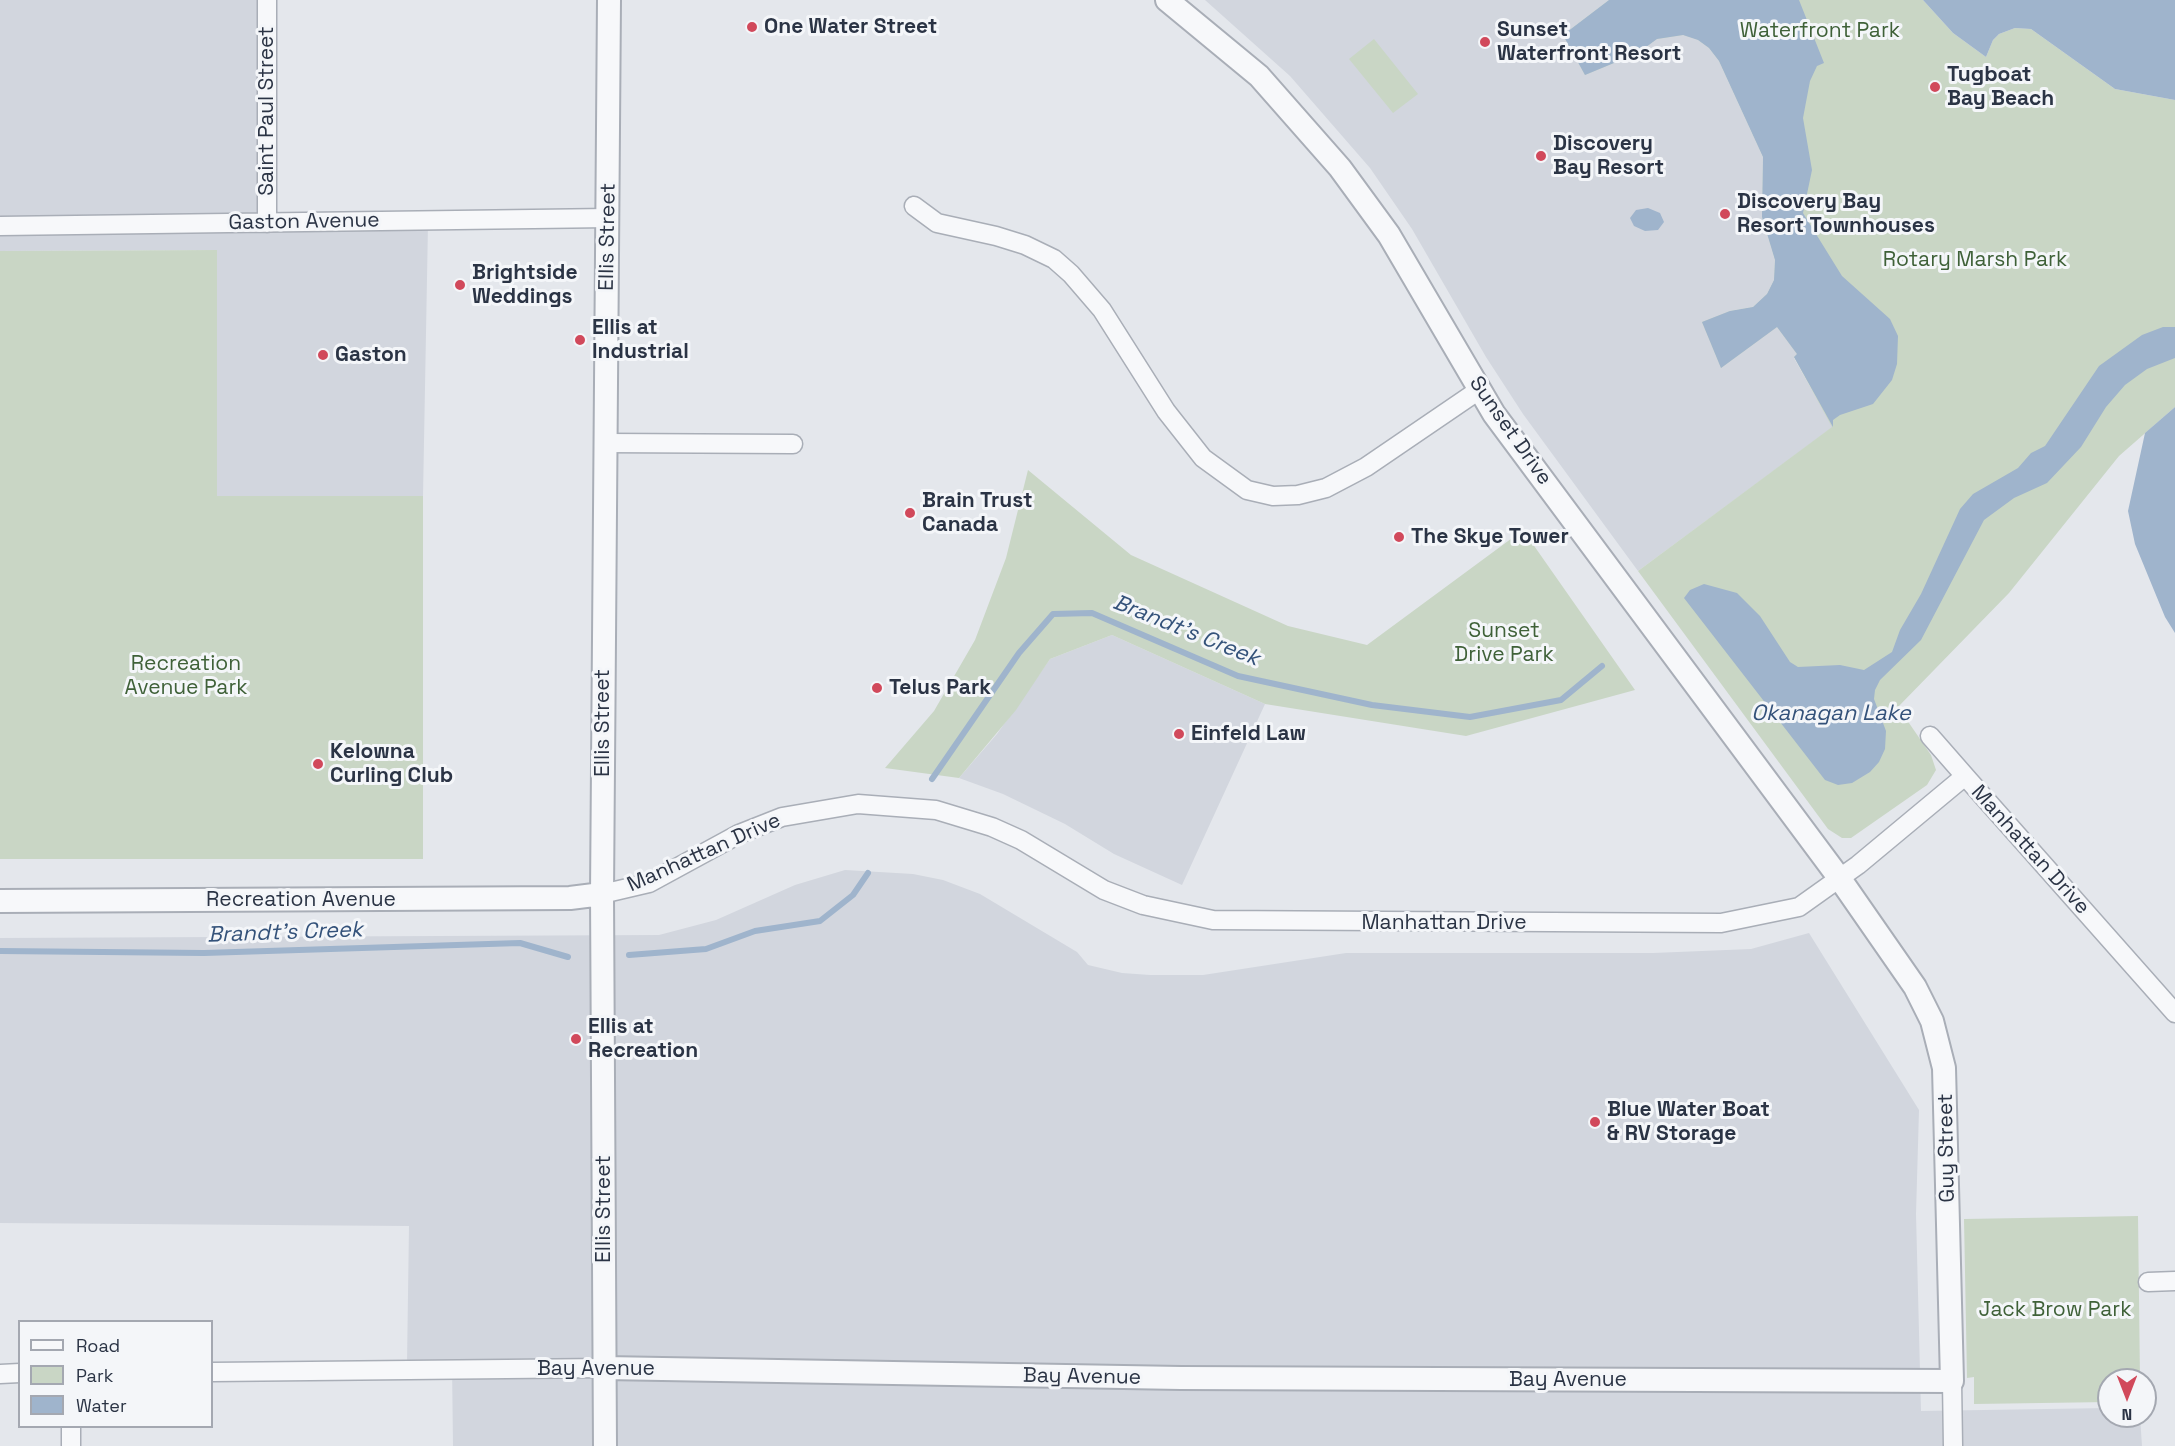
<!DOCTYPE html>
<style>
body{margin:0}
#map{position:relative;width:2175px;height:1446px;overflow:hidden;background:#e4e7ec;font-family:"Space Grotesk",sans-serif}
canvas{display:block}
.legend{position:absolute;left:18px;top:1320px;width:195px;height:108px;box-sizing:border-box;background:#f4f6f9;border:2px solid #a4a8b1;margin:0;padding:8px 10px;list-style:none;font-size:18px;color:#2b3445}
.legend li{display:flex;align-items:center;gap:12px;height:30px}
.legend b{width:30px;border:2px solid #a4a8b1}
.north{position:absolute;left:2097px;top:1368px;width:60px;height:60px;box-sizing:border-box;background:#f4f6f9;border:2px solid #a4a8b1;border-radius:50%;rotate:180deg;font-size:16px;font-weight:700;line-height:24px;text-align:center;color:#2b3445}
.north::after{content:'';display:block;margin:auto;width:21px;height:27px;background:#d1495b;clip-path:polygon(50% 0,100% 100%,50% 72%,0 100%)}
</style>
<div id="map">
<canvas width="2175" height="1446"></canvas>
<ul class="legend">
<li><b style="height:8px;background:#f7f8fa"></b>Road</li>
<li><b style="height:16px;background:#c9d6c5"></b>Park</li>
<li><b style="height:16px;background:#9fb4cc"></b>Water</li>
</ul>
<div class="north">N</div>
</div>
<script>
const g = document.querySelector('canvas').getContext('2d');
g.lineJoin = 'round';
function fillPath(path, color) { g.fillStyle = color; g.fill(path, 'evenodd'); }
const shape = rows => new Path2D(rows.map(r => 'M' + r).join(''));
function trace(path, color, width, dash) { g.strokeStyle = color; g.lineWidth = width; g.lineCap = dash ? 'butt' : 'round'; g.setLineDash(dash || []); g.stroke(path); }
function drawText(font, color, halo, rows, align = 'center') {
  g.font = font + ' "Space Grotesk",sans-serif'; g.lineWidth = 6; g.setLineDash([]); g.textBaseline = 'middle'; g.strokeStyle = halo; g.fillStyle = color; for (const [text, x, y, turn = 0] of rows) {
    g.save(); g.translate(x, y); g.rotate((+turn || 0) * Math.PI / 180); g.textAlign = isNaN(turn) ? turn : align; if (halo) g.strokeText(text, 0, 0); g.fillText(text, 0, 0); g.restore();
  }
}
fillPath(shape([
 [0,0,275,0,274,221,428,224,423,496,217,497,217,250,0,251],
 [1205,0,1609,0,1563,35,1638,53,1657,39,1669,35,1683,35,1698,40,1709,48,1719,61,1763,157,1762,217,1775,260,1774,280,1767,294,1753,307,1730,311,1777,327,1798,354,1794,358,1833,427,1638,571,1523,414,1486,357,1412,229,1370,168,1290,76],
 [1112,635,1265,704,1182,885,1114,854,1065,824,1003,794,959,778,997,734,1050,659],
 [845,870,913,874,943,880,980,894,1077,952,1088,965,1122,973,1150,975,1203,975,1346,953,1653,953,1751,949,1809,933,1919,1110,1916,1214,1921,1411,2109,1408,2109,1416,2140,1416,2142,1446,453,1446,452,1364,407,1363,409,1226,0,1223,0,938,659,935,716,920,795,885]
]), '#d2d6de');
fillPath(shape([
 [1609,0,1923,0,1953,33,1986,57,1993,40,1999,34,2015,28,2031,29,2115,89,2175,100,2175,407,2119,456,2009,593,1898,707,1931,755,1936,770,1927,785,1851,838,1842,838,1828,829,1638,571,1832,427,1794,357,1797,354,1777,327,1721,368,1702,322,1730,311,1753,307,1767,294,1774,280,1775,260,1762,217,1763,157,1719,61,1709,48,1698,40,1683,35,1657,39,1638,53,1585,75,1563,35],
 [1374,39,1418,94,1393,113,1349,59],
 [217,250,217,496,423,496,423,859,0,859,0,251],
 [1028,470,1131,555,1288,626,1367,645,1523,530,1635,690,1466,736,1265,704,1112,635,1050,659,1016,710,959,778,885,768,934,711,975,640,1006,558],
 [2138,1216,2140,1380,2109,1380,2109,1402,1974,1404,1974,1377,1967,1378,1964,1219]
]), '#c9d6c5');
fillPath(shape([
 [1609,0,1799,0,1824,63,1817,66,1810,81,1803,118,1812,170,1803,213,1842,276,1890,319,1898,336,1897,364,1892,380,1873,404,1840,415,1833,420,1833,427,1794,357,1797,354,1777,327,1721,368,1702,322,1730,311,1753,307,1767,294,1774,280,1775,260,1762,217,1763,157,1719,61,1709,48,1698,40,1683,35,1657,39,1638,53,1585,75,1563,35],
 [1923,0,2175,0,2175,100,2115,89,2031,29,2015,28,1999,34,1993,40,1986,57,1953,33],
 [1648,208,1660,213,1664,222,1658,230,1645,231,1634,226,1630,218,1636,210],
 [2163,327,2175,327,2175,358,2147,369,2125,385,2106,407,2081,447,2047,483,2014,498,1984,520,1921,640,1880,680,1875,690,1874,699,1886,731,1885,749,1879,762,1870,772,1852,783,1838,785,1825,780,1684,598,1690,590,1704,584,1737,593,1760,616,1790,662,1798,667,1840,665,1864,670,1892,652,1900,630,1921,594,1960,509,1973,494,2018,468,2031,453,2045,446,2099,366,2142,335],
 [2175,407,2175,633,2165,617,2135,544,2128,511,2145,433]
]), '#9fb4cc');
trace(shape([
 [932,779,1019,653,1053,614,1092,613,1238,676,1372,705,1470,717,1561,700,1602,666],
 [0,951,204,953,520,943,568,957],
 [629,955,706,949,755,931,820,921,853,895,868,873]
]), '#9fb4cc', 6);
const minor = shape([
 [267,0,267,223],
 [914,206,937,223,996,236,1025,245,1054,259,1071,274,1102,310,1166,411,1203,458,1247,490,1273,496,1298,495,1326,488,1366,467,1479,390],
 [0,226,609,218],
 [605,443,793,444],
 [1930,736,1965,776],
 [602,894,649,883,739,834,782,817,858,804,936,810,992,827,1021,840,1104,890,1143,905,1213,920,1721,923,1799,907,1858,865,1965,776,2175,1013],
 [2148,1282,2175,1281],
 [212,1372,605,1368],
 [0,1374,20,1373],
 [1952,1381,1953,1446],
 [71,1426,71,1446]
]);
const tertiary = shape([
 [0,901,570,898,602,894],
 [605,1368,1181,1378,1952,1381,1944,1068,1932,1021,1915,987,1840,879,1494,414,1389,235,1340,168,1259,76,1167,0],
 [605,1446,602,894,609,0]
]);
trace(minor, '#a9aeb7', 21);
trace(tertiary, '#a9aeb7', 26);
trace(minor, '#f7f8fa', 18);
trace(tertiary, '#f7f8fa', 22);
for (const [x, y, r, color] of [
 [752,27,6,"#d1495b"],
 [1485,42,6,"#d1495b"],
 [1935,87,6,"#d1495b"],
 [1541,156,6,"#d1495b"],
 [1725,214,6,"#d1495b"],
 [460,285,6,"#d1495b"],
 [580,340,6,"#d1495b"],
 [323,355,6,"#d1495b"],
 [910,513,6,"#d1495b"],
 [1399,537,6,"#d1495b"],
 [877,688,6,"#d1495b"],
 [1179,734,6,"#d1495b"],
 [318,764,6,"#d1495b"],
 [576,1039,6,"#d1495b"],
 [1595,1122,6,"#d1495b"]
]) { const dot = new Path2D(); dot.arc(x, y, r, 0, 2 * Math.PI); g.fillStyle = color; g.fill(dot); trace(dot, '#f4f6f9', 2); }
drawText('bold 21px', '#2b3445', '#f4f6f9', [
 ["One Water Street",764,27],
 ["Sunset",1497,30],
 ["Waterfront Resort",1497,54],
 ["Tugboat",1947,75],
 ["Bay Beach",1947,99],
 ["Discovery",1553,144],
 ["Bay Resort",1553,168],
 ["Discovery Bay",1737,202],
 ["Resort Townhouses",1737,226],
 ["Brightside",472,273],
 ["Weddings",472,297],
 ["Ellis at",592,328],
 ["Industrial",592,352],
 ["Gaston",335,355],
 ["Brain Trust",922,501],
 ["Canada",922,525],
 ["The Skye Tower",1411,537],
 ["Telus Park",889,688],
 ["Einfeld Law",1191,734],
 ["Kelowna",330,752],
 ["Curling Club",330,776],
 ["Ellis at",588,1027],
 ["Recreation",588,1051],
 ["Blue Water Boat",1607,1110],
 ["& RV Storage",1607,1134]
], 'left');
drawText('21px', '#3f6138', '#f4f6f9', [
 ["Waterfront Park",1820,31],
 ["Rotary Marsh Park",1975,260],
 ["Sunset",1504,631],
 ["Drive Park",1504,655],
 ["Recreation",186,664],
 ["Avenue Park",186,688],
 ["Jack Brow Park",2055,1310]
]);
drawText('21px', '#2b3445', '#f4f6f9', [
 ["Saint Paul Street",267,111,-90],
 ["Gaston Avenue",304,222,-1],
 ["Ellis Street",608,237,-89],
 ["Sunset Drive",1510,431,55],
 ["Ellis Street",603,723,-90],
 ["Manhattan Drive",2030,850,48],
 ["Manhattan Drive",704,853,-24],
 ["Recreation Avenue",301,900],
 ["Manhattan Drive",1444,923],
 ["Guy Street",1947,1148,-91],
 ["Ellis Street",604,1209,-90],
 ["Bay Avenue",596,1369],
 ["Bay Avenue",1082,1377,1],
 ["Bay Avenue",1568,1380]
]);
drawText('italic 22px', '#34527a', '#f4f6f9', [
 ["Brandt's Creek",1186,631,22],
 ["Okanagan Lake",1831,714],
 ["Brandt's Creek",285,933,-2]
]);
</script>
